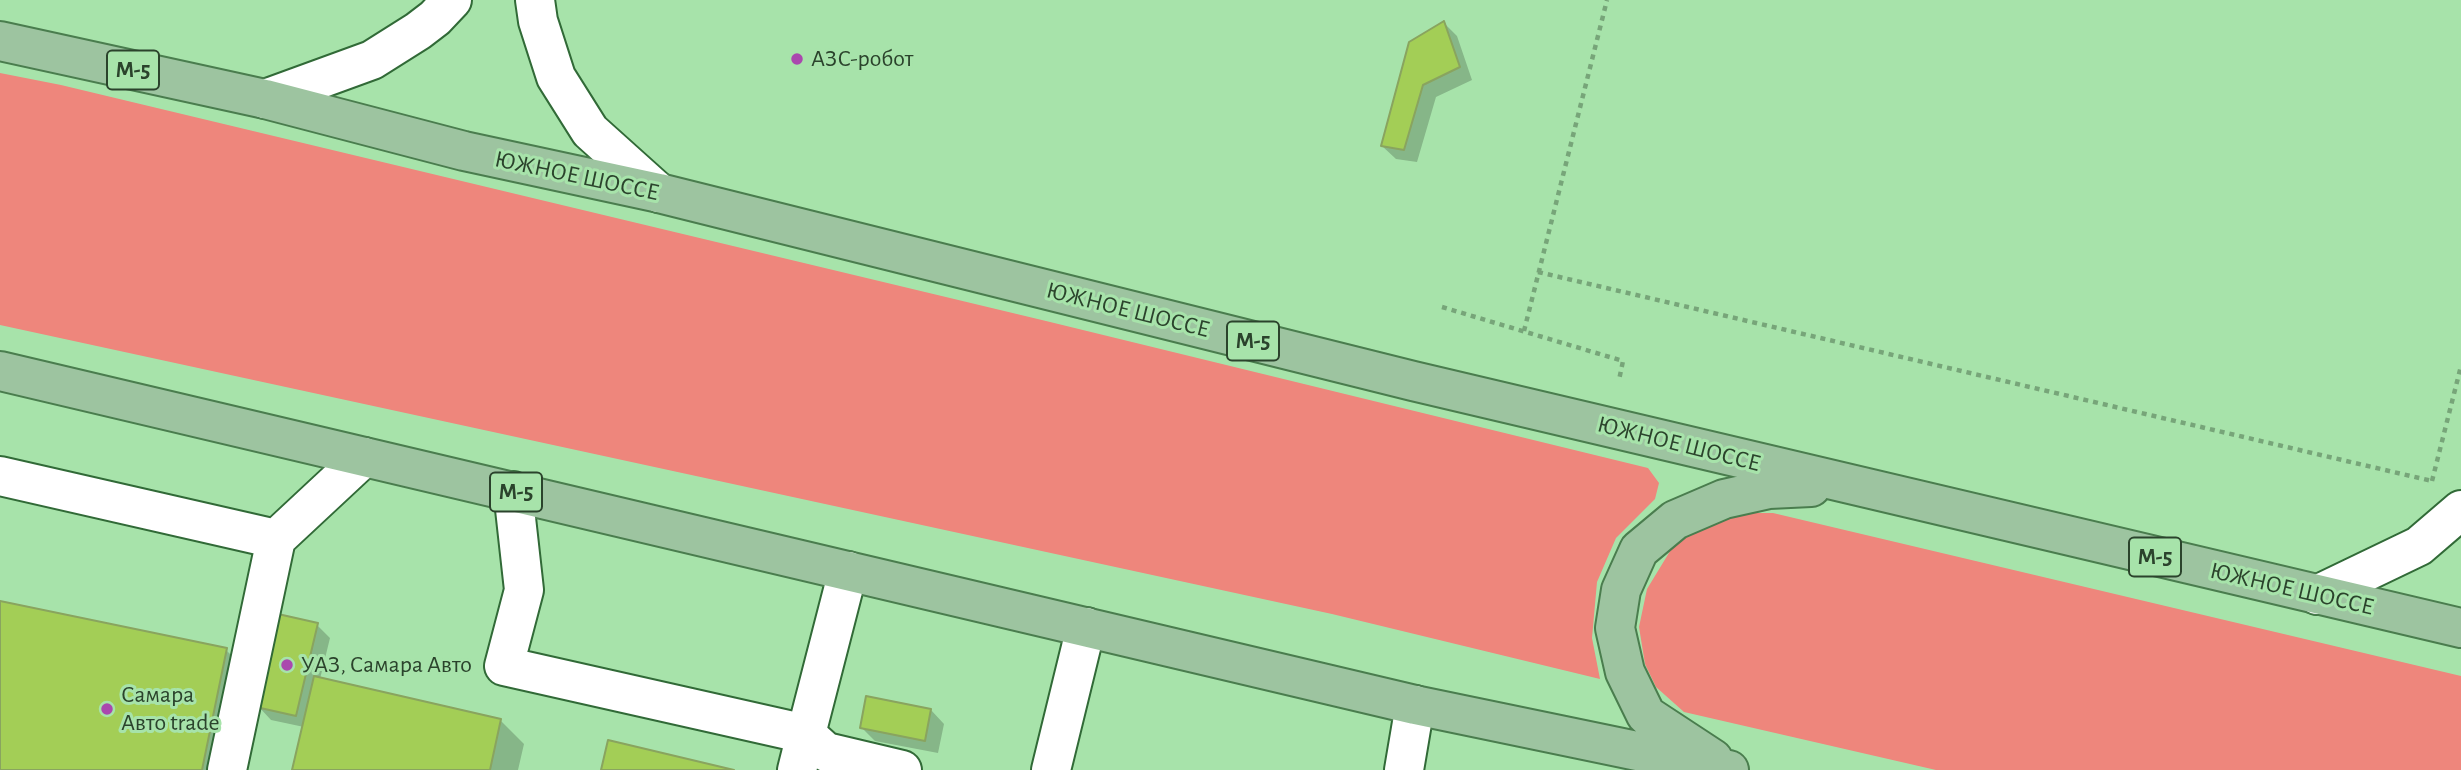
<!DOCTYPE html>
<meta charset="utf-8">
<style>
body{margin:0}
canvas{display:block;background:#a7e3aa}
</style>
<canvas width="2461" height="770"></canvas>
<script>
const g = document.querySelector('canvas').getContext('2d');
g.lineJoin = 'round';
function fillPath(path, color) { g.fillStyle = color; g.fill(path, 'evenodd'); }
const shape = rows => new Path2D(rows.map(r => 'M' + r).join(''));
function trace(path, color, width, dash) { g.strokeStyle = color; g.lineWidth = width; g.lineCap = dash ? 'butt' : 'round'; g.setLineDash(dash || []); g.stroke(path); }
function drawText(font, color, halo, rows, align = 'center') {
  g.font = font + ' "Alegreya Sans",sans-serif'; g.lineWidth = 6; g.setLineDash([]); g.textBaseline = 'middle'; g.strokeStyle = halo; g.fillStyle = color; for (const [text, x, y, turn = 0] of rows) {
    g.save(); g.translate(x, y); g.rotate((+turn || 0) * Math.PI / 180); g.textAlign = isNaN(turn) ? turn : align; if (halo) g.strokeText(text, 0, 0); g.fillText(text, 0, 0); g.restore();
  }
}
fillPath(shape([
 [0,73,61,85,1046,321,1648,468,1659,483,1655,499,1616,538,1597,582,1592,638,1600,679,1332,614,0,325],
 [1726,513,1773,513,2461,676,2461,770,1936,770,1684,712,1656,687,1645,664,1639,627,1647,589,1675,543]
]), '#ee867c');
fillPath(shape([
 [1444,23,1457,36,1472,80,1436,97,1417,162,1396,159,1382,146],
 [0,603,226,650,249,673,229,770,0,770],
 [317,625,330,638,320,679,501,721,524,744,518,770,294,770,304,727,271,720,258,706],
 [931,710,944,724,938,753,875,741,862,728]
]), '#0003');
const building = shape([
 [1444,21,1460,67,1423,85,1404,150,1381,146,1409,42,1444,21],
 [0,601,227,648,202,770,0,770,0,601],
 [278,614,318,623,296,716,256,707,278,614],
 [314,676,501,719,490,770,292,770,314,676],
 [866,696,931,709,925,741,860,728,866,696],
 [608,740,734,770,601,770,608,740]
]);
fillPath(building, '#a3ce56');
trace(building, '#89a45f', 2);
const minor = shape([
 [535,0,538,21,556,77,590,131,659,193],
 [265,99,372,60,418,31,435,18,452,0],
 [0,476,276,539,364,457],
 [513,491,524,590,504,666,806,734,797,770],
 [848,571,806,734,826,752,902,770],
 [2317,595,2419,546,2461,510],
 [227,770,276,539],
 [1051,770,1086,627],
 [1404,770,1415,705]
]);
const major = shape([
 [0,41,265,99,464,151,659,193,1413,381,2461,628],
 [0,371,1415,705,1729,770],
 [1713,759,1646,715,1625,672,1615,628,1621,590,1639,550,1675,520,1724,499,1769,489,1811,487]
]);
trace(minor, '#316a37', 42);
trace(major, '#4a7d4e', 42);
trace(shape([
 [1538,272,2432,481],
 [1442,307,1623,361,1619,380],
 [1524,331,1607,0],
 [2432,481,2461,366]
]), '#77a579', 4.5, [5, 5]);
trace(minor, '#fff', 38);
trace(major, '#9dc4a0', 38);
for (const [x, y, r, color] of [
 [797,59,7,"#aa48ae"],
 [287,665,7,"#aa48ae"],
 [107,709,7,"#aa48ae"]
]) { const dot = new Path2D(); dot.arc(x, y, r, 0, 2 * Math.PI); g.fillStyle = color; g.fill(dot); trace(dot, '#a7e3aa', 2.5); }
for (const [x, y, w] of [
 [133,70,52],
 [1253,341,52],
 [516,492,52],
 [2155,557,52]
]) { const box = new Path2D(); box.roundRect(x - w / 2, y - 19.5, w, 39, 5); g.fillStyle = '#a7e3aa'; g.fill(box); trace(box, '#2b432c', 2); }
drawText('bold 23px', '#2b432c', null, [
 ["М-5",133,70],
 ["М-5",1253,341],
 ["М-5",516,492],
 ["М-5",2155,557]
]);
drawText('24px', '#2b432c', '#a7e3aa', [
 ["АЗС-робот",811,59],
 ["УАЗ, Самара Авто",301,665],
 ["Самара",121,695],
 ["Авто trade",121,723]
], 'left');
drawText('24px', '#2b432c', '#a7e3aa', [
 ["ЮЖНОЕ ШОССЕ",577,176,12],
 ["ЮЖНОЕ ШОССЕ",1128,310,14],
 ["ЮЖНОЕ ШОССЕ",1679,444,14],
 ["ЮЖНОЕ ШОССЕ",2292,589,13]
]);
</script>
